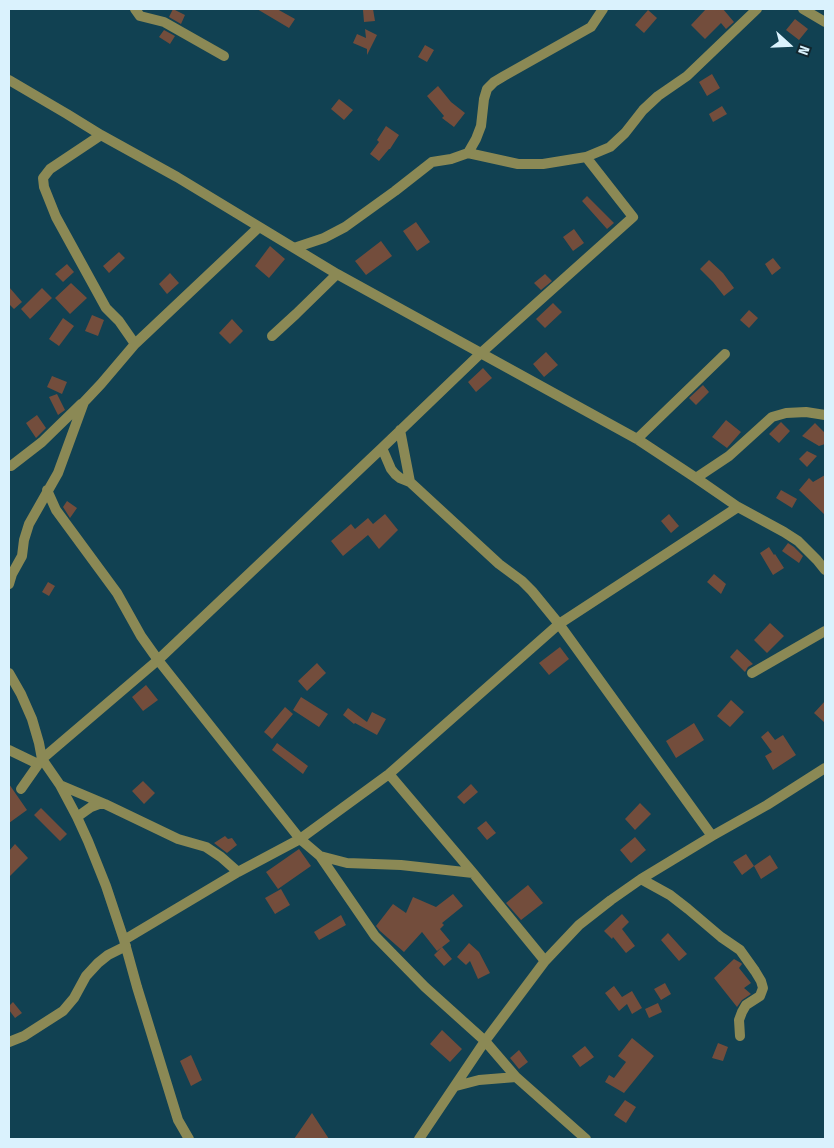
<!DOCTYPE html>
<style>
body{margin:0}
#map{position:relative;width:834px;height:1148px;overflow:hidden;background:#114152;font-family:"Fira Sans Condensed",sans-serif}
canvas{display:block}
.frame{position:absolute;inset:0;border:10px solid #daf2fd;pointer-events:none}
.north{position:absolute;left:764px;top:20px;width:50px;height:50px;-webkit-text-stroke:4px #12252d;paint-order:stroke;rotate:110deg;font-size:14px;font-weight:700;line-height:20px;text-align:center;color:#daf2fd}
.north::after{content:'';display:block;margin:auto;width:18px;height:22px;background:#daf2fd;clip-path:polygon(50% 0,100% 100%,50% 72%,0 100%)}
</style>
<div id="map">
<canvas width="834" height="1148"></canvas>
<div class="frame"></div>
<div class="north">N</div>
</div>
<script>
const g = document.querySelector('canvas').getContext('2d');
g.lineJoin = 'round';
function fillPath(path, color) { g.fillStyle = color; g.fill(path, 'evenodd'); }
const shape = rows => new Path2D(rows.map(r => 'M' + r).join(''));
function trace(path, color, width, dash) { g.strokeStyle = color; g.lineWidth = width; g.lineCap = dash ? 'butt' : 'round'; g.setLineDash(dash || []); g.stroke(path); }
fillPath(shape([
 [173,9,185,15,181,24,169,17],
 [257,9,277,9,295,19,289,28],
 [373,9,375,21,364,22,363,10],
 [706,9,723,9,734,22,726,29,721,23,705,39,691,25],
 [648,10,657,18,644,33,635,25],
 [795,19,808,29,799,40,786,30],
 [365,29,377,35,367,55,367,49,353,43,357,34,366,38],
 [164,30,175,36,170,44,159,37],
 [425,45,434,50,427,62,418,57],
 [712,74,720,88,707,96,699,82],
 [438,86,451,102,465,113,454,127,442,118,444,116,427,96],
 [339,99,353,110,344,120,331,109],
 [722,106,727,114,713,122,709,114],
 [386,126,399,135,390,149,389,149,379,161,370,154,379,142,377,140],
 [587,196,614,223,607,229,582,201],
 [416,222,430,242,417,251,403,231],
 [574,229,584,243,573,251,563,237],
 [381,241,392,256,366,275,355,261],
 [270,246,285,259,269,278,255,266],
 [119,252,125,258,109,273,103,266],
 [773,258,781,268,772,275,765,264],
 [709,260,723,273,734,288,724,296,713,282,700,269],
 [67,264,74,272,63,282,55,274],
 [170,273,179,283,167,294,159,284],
 [545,274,552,281,541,290,534,283],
 [71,283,87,298,70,314,55,298],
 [9,287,22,302,14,309,9,304],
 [42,288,52,298,30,319,21,309],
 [553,303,562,312,545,328,536,319],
 [749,310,758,318,749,328,740,320],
 [92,315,104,320,98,336,85,331],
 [63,318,74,326,59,346,49,339],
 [232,319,243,331,230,344,219,333],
 [546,352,558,365,544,377,533,364],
 [483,368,492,378,476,392,468,382],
 [52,376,67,382,62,394,47,387],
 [703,385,709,392,696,405,689,398],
 [57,394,65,410,58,415,49,397],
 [37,415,46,428,36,438,26,423],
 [726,420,741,432,727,448,712,437],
 [781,422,790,431,779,443,769,434],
 [815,423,825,433,825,444,819,446,802,436],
 [807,451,817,456,807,467,799,459],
 [825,475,825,515,799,490,809,478,813,482],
 [781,490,797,499,792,508,776,498],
 [67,501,77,508,70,518,63,507],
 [385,514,398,530,379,549,368,535,343,556,331,541,351,524,355,529,368,518,373,524],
 [669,514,679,526,671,533,661,521],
 [788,543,794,547,803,556,799,563,782,551],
 [769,547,774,555,775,554,784,568,773,575,760,553],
 [714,574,726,584,721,594,707,582],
 [48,582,55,586,49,596,42,592],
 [770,623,784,636,767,653,754,640],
 [560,647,569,659,549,675,539,663],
 [737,649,753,664,748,667,745,672,730,657],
 [317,663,326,673,307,691,298,681],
 [146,685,158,700,143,711,132,697],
 [301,697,328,714,319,727,293,710],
 [731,700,744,712,730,727,717,716],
 [825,701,825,723,814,713],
 [285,707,293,714,272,739,264,732],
 [348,708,367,722,372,712,386,719,377,735,355,723,354,724,343,715],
 [694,723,704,740,676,758,666,741],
 [768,731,775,740,783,735,796,755,773,770,765,756,772,752,761,737],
 [277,743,308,766,303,774,272,750],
 [143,781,155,793,144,804,132,791],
 [9,784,27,810,9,823],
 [471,784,478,792,464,804,457,797],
 [640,803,651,814,635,830,625,819],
 [41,808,67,834,60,841,34,815],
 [486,821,496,833,487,840,477,828],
 [225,836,228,839,232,838,237,845,227,853,214,843],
 [635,837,646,850,631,863,620,850],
 [15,844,28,858,9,877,9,851],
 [299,849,311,866,278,889,266,872],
 [746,854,754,866,742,875,733,862],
 [770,855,778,868,761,879,754,866],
 [528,885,543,903,521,920,506,903],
 [281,889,290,905,275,914,265,898],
 [453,894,463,906,442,923,444,925,440,929,450,941,437,951,422,932,404,952,380,931,376,926,393,904,406,913,413,897,436,907],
 [622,914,629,922,622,929,635,946,626,953,613,937,612,939,604,931],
 [341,915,346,925,319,940,314,932],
 [668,933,687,954,679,961,661,940],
 [469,943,479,952,490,973,478,979,470,961,466,965,457,957],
 [442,947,452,959,444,966,434,955],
 [734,959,741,963,742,964,739,968,751,983,744,988,751,994,742,1000,737,1007,714,978],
 [665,983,671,994,661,1000,654,989],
 [614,986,622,997,632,991,642,1008,632,1014,627,1004,619,1011,605,993],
 [13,1002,22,1013,15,1018,9,1010,9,1006],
 [658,1003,662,1012,649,1018,645,1009],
 [442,1030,462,1049,450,1062,430,1044],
 [632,1038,654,1056,624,1093,605,1082,609,1075,614,1078,626,1062,618,1056],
 [718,1043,728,1047,723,1061,712,1058],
 [585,1046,594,1057,580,1067,572,1056],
 [519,1050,528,1062,519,1069,510,1058],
 [191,1055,202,1080,191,1086,180,1061],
 [625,1100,636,1107,626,1123,614,1115],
 [312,1113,329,1139,294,1139]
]), '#734d3c');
trace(shape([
 [135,9,140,16,164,22,224,56],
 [803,9,825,22],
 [9,80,67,114,101,135,177,177,337,274,637,439,696,478,738,507,784,532,798,541,817,560,825,570],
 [101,135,50,169,43,178,44,187,56,217,106,308,119,321,135,344],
 [468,153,476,139,481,126,484,99,487,89,494,82,504,76,591,27,603,9],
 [294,248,324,238,345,227,395,191,432,162,451,159,468,153,518,164,543,164,586,157],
 [272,336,296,314,337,274],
 [400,430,410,482,499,564,522,581,532,591,559,624,712,836],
 [637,439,725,354],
 [382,448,391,469,395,474,400,478,410,482],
 [11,466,42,442,81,404],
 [696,478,729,456,772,417,786,413,806,412,825,415],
 [47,490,56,510,117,593,141,636,158,660,300,839,320,856,375,936,425,987,485,1041,516,1077,586,1139],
 [9,584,12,574,22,556,24,540,29,524,58,473,84,402,101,384,135,344,259,227],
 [9,673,21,694,32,719,39,743,42,759,60,785,77,817,88,841,106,886,124,940,137,987,178,1120,189,1139],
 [752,673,825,631],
 [9,750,38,764],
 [389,774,473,873,545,961],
 [60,785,105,804],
 [21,789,42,759,158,660,382,448,481,353,633,217,586,157,610,147,625,133,643,110,658,96,687,76,757,9],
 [77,817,91,807,99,804,105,804,178,839,206,847,221,857,238,872],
 [320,856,347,863,401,865,473,873],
 [641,879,670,895,688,909,721,937,740,950,755,971,761,981,763,988,760,996,746,1005,742,1012,739,1020,740,1036],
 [124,940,238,872,300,839,389,774,559,624,738,507],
 [9,1042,24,1036,63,1011,74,998,86,976,98,963,108,955,126,946],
 [456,1086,479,1080,516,1077],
 [419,1139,485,1041,545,961,579,925,611,900,641,879,712,836,767,805,825,768]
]), '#8b8955', 10);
</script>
